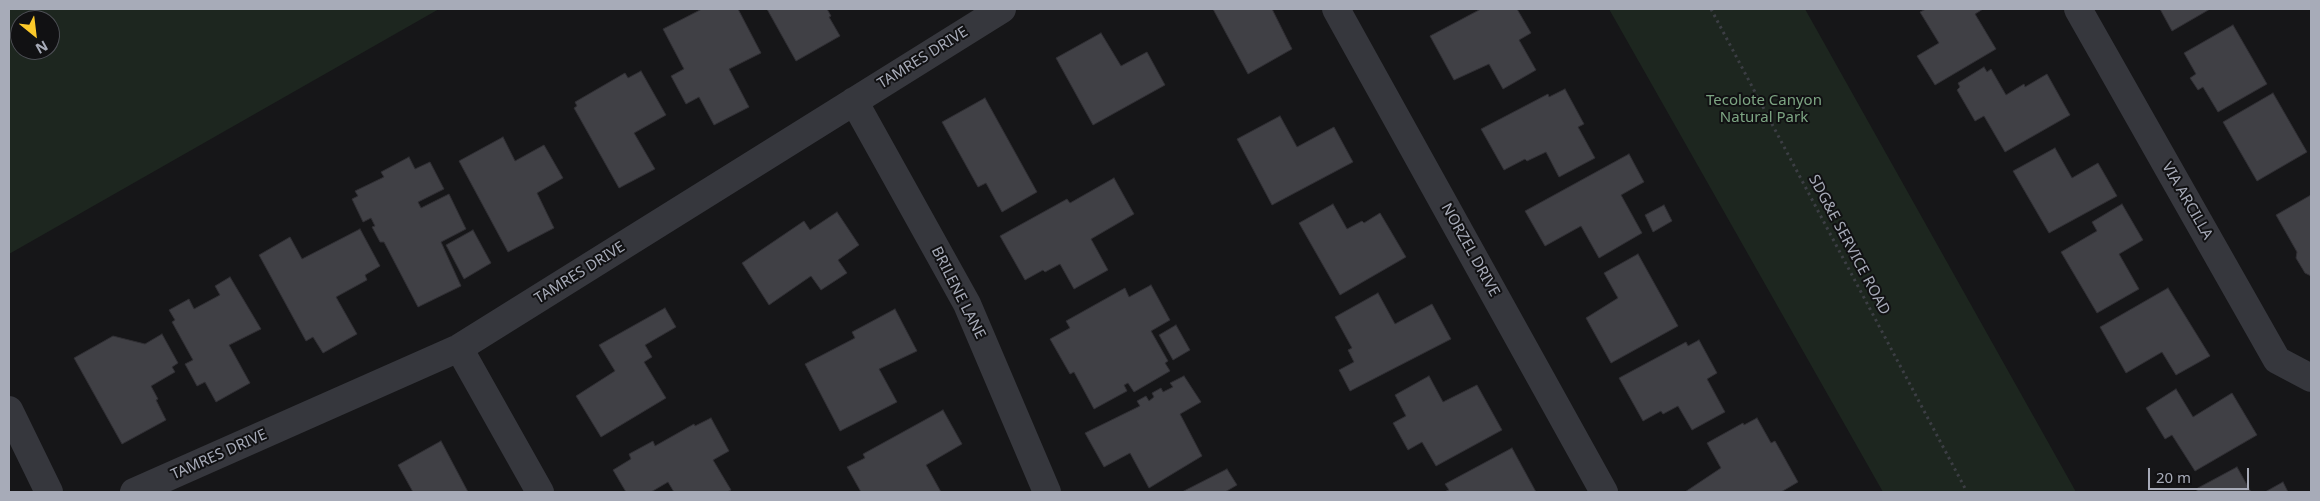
<!DOCTYPE html>
<style>
body{margin:0}
#map{position:relative;width:2320px;height:501px;overflow:hidden;background:#161618;font-family:"Noto Sans",sans-serif}
canvas{display:block}
.frame{position:absolute;inset:0;border:10px solid #a7abb8;pointer-events:none}
.north{position:absolute;left:10px;top:10px;width:50px;height:50px;box-sizing:border-box;background:#111113;border:1px solid #4d4f55;border-radius:50%;rotate:151deg;font-size:14px;font-weight:700;line-height:20px;text-align:center;color:#a7abb8}
.north::after{content:'';display:block;margin:auto;width:18px;height:22px;background:#fbc92a;clip-path:polygon(50% 0,100% 100%,50% 72%,0 100%)}
.scale{position:absolute;left:2148px;top:468px;width:101px;height:22px;box-sizing:border-box;border:2px solid #a7abb8;border-top:0;padding-left:6px;font-size:15px;line-height:18px;white-space:nowrap;color:#a7abb8;-webkit-text-stroke:4px #111113;paint-order:stroke}
</style>
<div id="map">
<canvas width="2320" height="501"></canvas>
<div class="frame"></div>
<div class="north">N</div>
<div class="scale">20 m</div>
</div>
<script>
const g = document.querySelector('canvas').getContext('2d');
g.lineJoin = 'round';
function fillPath(path, color) { g.fillStyle = color; g.fill(path, 'evenodd'); }
const shape = rows => new Path2D(rows.map(r => 'M' + r).join(''));
function trace(path, color, width, dash) { g.strokeStyle = color; g.lineWidth = width; g.lineCap = dash ? 'butt' : 'round'; g.setLineDash(dash || []); g.stroke(path); }
function drawText(font, color, halo, rows, align = 'center') {
  g.font = font + ' "Noto Sans",sans-serif'; g.lineWidth = 4; g.setLineDash([]); g.textBaseline = 'middle'; g.strokeStyle = halo; g.fillStyle = color; for (const [text, x, y, turn = 0] of rows) {
    g.save(); g.translate(x, y); g.rotate((+turn || 0) * Math.PI / 180); g.textAlign = isNaN(turn) ? turn : align; if (halo) g.strokeText(text, 0, 0); g.fillText(text, 0, 0); g.restore();
  }
}
fillPath(shape([
 [9,9,439,9,9,254],
 [20,20,50,20,50,50,20,50],
 [1609,9,1805,9,2076,492,1883,492]
]), '#1d261f');
const building = shape([
 [702,9,738,9,761,53,729,69,749,107,714,125,699,97,686,104,671,76,684,69,663,29,702,9],
 [767,9,827,9,831,16,829,17,840,36,796,61,767,9],
 [1213,9,1272,9,1292,49,1248,74,1213,9],
 [1481,9,1517,9,1531,33,1519,40,1536,70,1503,89,1489,64,1454,80,1430,36,1481,9],
 [1926,9,1983,9,1975,14,1996,49,1935,85,1917,56,1939,43,1920,12,1926,9],
 [2160,9,2210,9,2172,31,2160,9],
 [2233,25,2267,84,2218,112,2203,87,2198,90,2190,78,2196,74,2184,53,2233,25],
 [1101,33,1121,66,1147,52,1165,85,1093,125,1056,58,1101,33],
 [1984,67,1987,72,1991,69,2006,95,2024,84,2025,87,2047,74,2070,115,2005,152,1984,116,1975,121,1957,90,1960,87,1958,83,1984,67],
 [641,71,666,115,634,133,655,169,619,188,574,108,577,106,575,102,625,73,628,78,641,71],
 [1565,89,1584,124,1578,127,1595,158,1559,177,1546,152,1527,161,1525,159,1504,170,1481,129,1548,94,1549,97,1565,89],
 [2273,93,2307,152,2257,181,2223,122,2273,93],
 [985,98,1037,192,1002,212,986,183,978,187,942,122,985,98],
 [1280,116,1297,147,1334,127,1353,162,1272,205,1237,139,1280,116],
 [503,137,515,161,544,145,563,178,537,193,554,228,508,252,459,161,503,137],
 [2055,148,2072,178,2098,163,2117,196,2049,233,2013,171,2055,148],
 [1629,154,1644,182,1621,195,1642,233,1599,258,1581,226,1545,246,1525,211,1629,154],
 [409,157,415,169,430,162,444,189,418,202,421,208,449,194,466,229,441,242,461,286,418,307,384,242,380,242,372,227,375,226,371,218,363,222,352,199,358,196,355,191,384,177,381,172,409,157],
 [1114,178,1134,214,1091,239,1108,270,1074,289,1060,264,1045,272,1043,270,1025,280,1000,236,1067,199,1070,203,1114,178],
 [2311,195,2311,276,2305,273,2296,258,2297,252,2276,215,2311,195],
 [1333,204,1347,229,1362,221,1364,223,1380,213,1406,257,1340,295,1299,223,1333,204],
 [2122,204,2143,240,2119,254,2139,289,2097,313,2061,252,2097,231,2092,222,2122,204],
 [1664,205,1672,221,1653,232,1645,215,1664,205],
 [837,212,859,245,838,260,847,273,821,290,811,276,769,305,742,263,804,221,810,230,837,212],
 [360,229,380,266,365,275,367,280,336,297,357,334,323,353,313,337,306,341,259,255,290,237,302,259,360,229],
 [473,230,491,263,464,279,446,245,473,230],
 [1638,254,1678,326,1611,363,1586,318,1618,298,1604,273,1638,254],
 [230,277,261,329,229,345,250,383,216,402,205,382,197,386,185,364,193,360,172,322,175,320,169,310,189,299,194,309,220,295,215,286,230,277],
 [1151,285,1170,320,1151,331,1168,361,1165,363,1170,371,1134,392,1128,383,1124,385,1127,391,1094,409,1074,372,1070,374,1050,339,1070,328,1066,321,1125,288,1129,297,1151,285],
 [2168,288,2210,356,2176,375,2162,352,2126,373,2100,327,2168,288],
 [1378,293,1395,324,1432,304,1451,339,1350,391,1339,370,1354,362,1348,350,1352,348,1335,317,1378,293],
 [665,308,676,327,645,345,652,357,644,362,666,398,601,437,576,396,615,371,599,345,665,308],
 [895,309,917,351,879,369,897,402,840,431,805,364,855,338,852,332,895,309],
 [1176,325,1190,350,1173,360,1159,335,1176,325],
 [162,334,178,363,172,367,175,372,151,386,158,399,156,400,166,420,122,444,74,358,113,336,145,344,162,334],
 [1699,340,1717,373,1707,379,1725,412,1692,430,1678,406,1663,414,1661,411,1643,421,1619,378,1686,342,1688,346,1699,340],
 [1184,376,1201,402,1180,414,1202,456,1149,488,1130,453,1104,467,1085,433,1140,406,1137,401,1146,396,1149,401,1154,397,1152,393,1161,388,1163,392,1173,387,1170,383,1184,376],
 [1429,376,1443,402,1477,385,1502,430,1436,466,1422,442,1408,450,1393,423,1406,416,1395,395,1429,376],
 [2176,389,2193,417,2232,393,2257,435,2195,471,2172,435,2165,439,2146,408,2176,389],
 [943,410,962,444,926,465,941,492,861,492,847,467,865,458,863,454,943,410],
 [711,418,729,451,713,460,731,490,727,492,674,492,668,482,651,492,626,492,613,470,631,459,629,454,653,441,655,446,694,424,695,426,711,418],
 [1757,418,1771,443,1775,441,1798,482,1781,492,1685,492,1721,468,1707,443,1743,423,1744,425,1757,418],
 [441,441,468,492,413,492,398,465,441,441],
 [1512,448,1536,492,1444,492,1449,490,1445,484,1512,448],
 [2237,467,2251,492,2198,492,2196,489,2237,467],
 [1227,469,1237,485,1225,492,1182,492,1227,469],
 [2283,482,2288,492,2265,492,2283,482]
]);
fillPath(building, '#404045');
trace(building, '#302f34', 1);
trace(shape([
 [1711,9,1967,492]
]), '#3c3e44', 3, [2.5, 4]);
trace(shape([
 [1336,9,1604,492],
 [2078,9,2277,360,2311,378],
 [854,101,967,304,1047,492],
 [459,348,540,492],
 [9,410,49,492],
 [134,492,459,348,1002,9]
]), '#36373d', 28);
drawText('15px', '#a7abb8', '#111113', [
 ["TAMRES DRIVE",923,58,-32],
 ["VIA ARCILLA",2187,201,60],
 ["SDG&E SERVICE ROAD",1849,245,62],
 ["NORZEL DRIVE",1470,250,61],
 ["TAMRES DRIVE",580,273,-32],
 ["BRILENE LANE",958,293,63],
 ["TAMRES DRIVE",219,455,-24]
]);
drawText('15px', '#7da583', '#111113', [
 ["Tecolote Canyon",1764,101],
 ["Natural Park",1764,118]
]);
</script>
